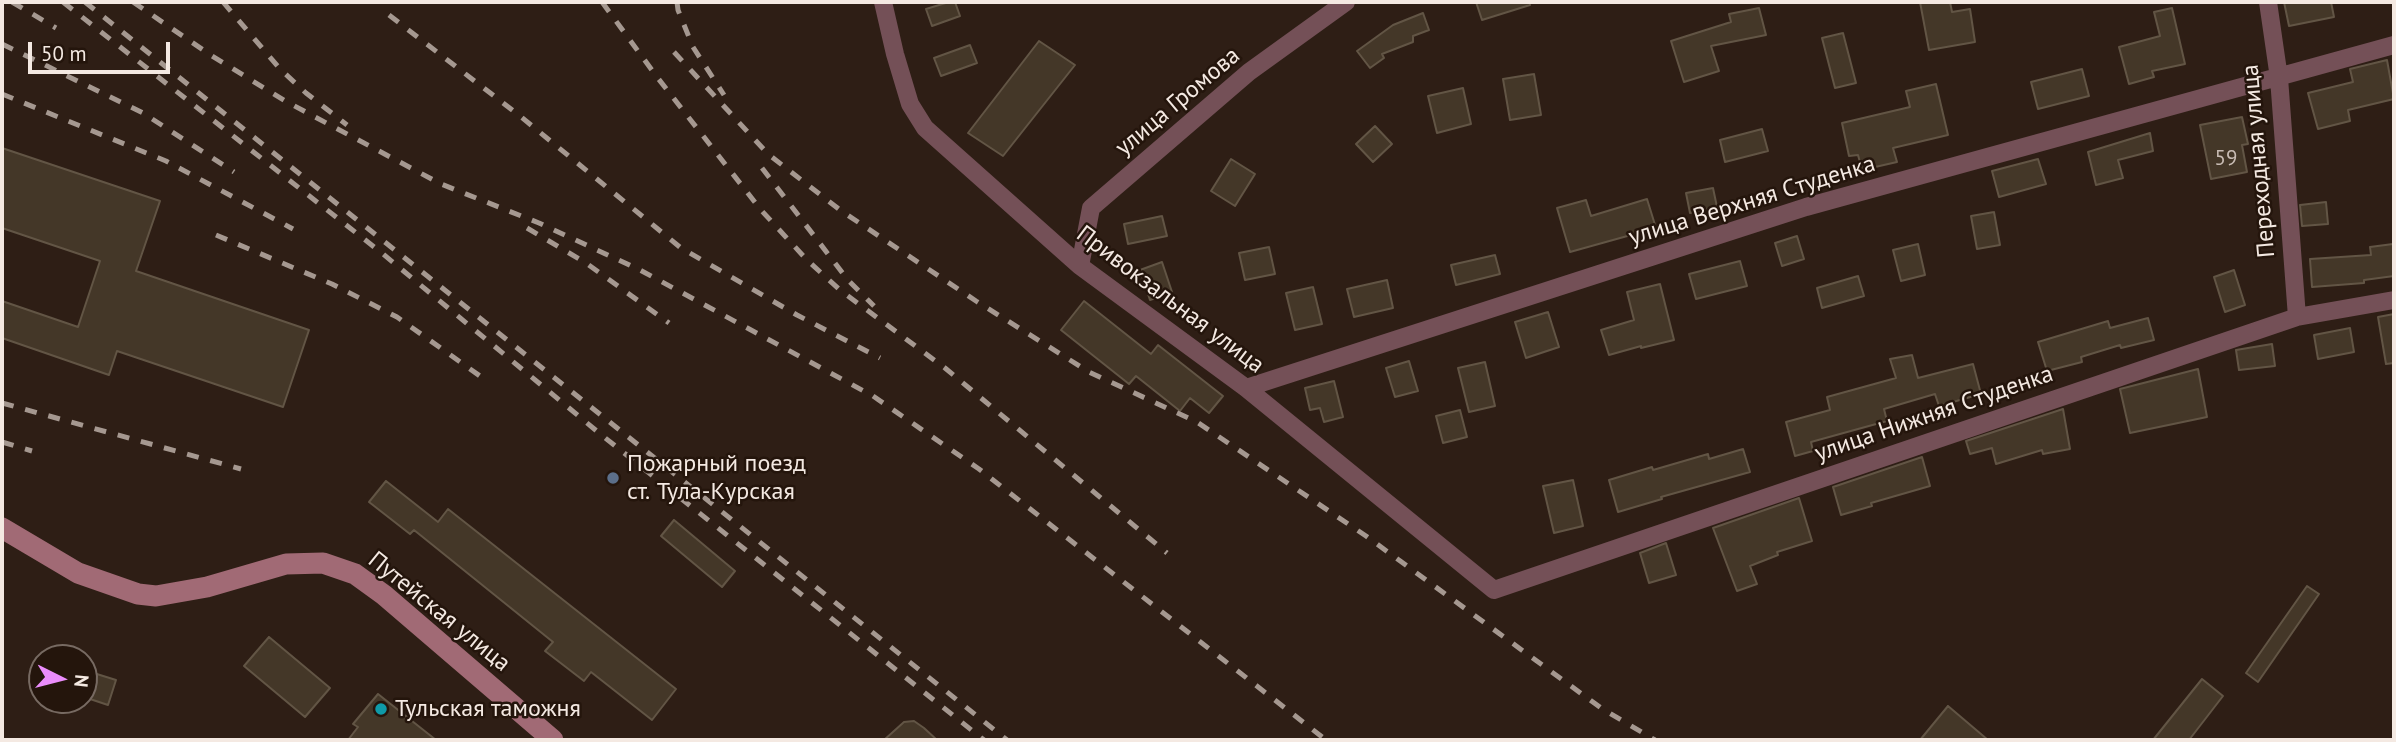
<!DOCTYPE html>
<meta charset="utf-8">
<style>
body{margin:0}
#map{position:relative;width:2396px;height:742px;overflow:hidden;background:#2e1e15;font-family:"PT Sans",sans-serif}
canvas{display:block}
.frame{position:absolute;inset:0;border:4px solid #f4e9e2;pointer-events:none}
.north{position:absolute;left:28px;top:644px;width:70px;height:70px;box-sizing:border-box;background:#24150c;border:2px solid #776a62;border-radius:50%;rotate:96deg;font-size:19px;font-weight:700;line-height:28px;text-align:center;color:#f4e9e2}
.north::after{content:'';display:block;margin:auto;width:24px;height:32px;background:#eb8dfc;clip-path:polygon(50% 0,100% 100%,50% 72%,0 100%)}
.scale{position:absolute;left:28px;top:42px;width:142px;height:32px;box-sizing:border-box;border:4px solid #f4e9e2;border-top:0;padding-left:9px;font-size:21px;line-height:24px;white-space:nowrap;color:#f4e9e2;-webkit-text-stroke:5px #24150c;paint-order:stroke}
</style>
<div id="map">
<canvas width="2396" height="742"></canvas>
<div class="frame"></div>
<div class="north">N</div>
<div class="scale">50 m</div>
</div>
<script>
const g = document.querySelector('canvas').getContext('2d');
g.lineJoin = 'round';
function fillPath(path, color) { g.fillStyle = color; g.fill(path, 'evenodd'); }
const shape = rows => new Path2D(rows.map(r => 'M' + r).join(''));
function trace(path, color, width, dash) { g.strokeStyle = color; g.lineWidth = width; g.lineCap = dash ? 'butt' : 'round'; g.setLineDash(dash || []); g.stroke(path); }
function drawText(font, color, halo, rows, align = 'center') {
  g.font = font + ' "PT Sans",sans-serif'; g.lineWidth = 5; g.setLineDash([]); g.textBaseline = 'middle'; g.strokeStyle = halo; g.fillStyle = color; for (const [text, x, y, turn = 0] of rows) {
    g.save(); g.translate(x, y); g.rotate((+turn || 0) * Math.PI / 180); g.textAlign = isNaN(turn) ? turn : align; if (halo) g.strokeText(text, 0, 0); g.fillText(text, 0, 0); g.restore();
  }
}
const building = shape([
 [949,2,955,2,960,16,932,26,926,9,949,2],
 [1476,2,1529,2,1530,5,1482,20,1476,2],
 [1920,2,1950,2,1952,12,1970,9,1975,42,1929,50,1920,2],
 [2284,2,2331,2,2334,17,2289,26,2284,2],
 [1759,8,1766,35,1711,46,1719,71,1684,82,1671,41,1731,22,1729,14,1759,8],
 [2172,8,2185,64,2152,71,2154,77,2129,84,2119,47,2160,36,2154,12,2172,8],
 [1423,13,1429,30,1413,36,1413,42,1382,54,1384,58,1370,68,1357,51,1393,25,1423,13],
 [1843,33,1856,83,1835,88,1822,38,1843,33],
 [1039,41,1075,65,1003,156,968,133,1039,41],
 [970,45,977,63,941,76,934,58,970,45],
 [2387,60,2394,99,2348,110,2350,121,2318,129,2308,93,2353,82,2350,69,2387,60],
 [2082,69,2089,96,2038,109,2031,82,2082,69],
 [1534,74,1541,115,1510,120,1503,79,1534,74],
 [1936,84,1948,135,1893,148,1897,162,1862,170,1858,155,1849,156,1842,123,1910,107,1906,91,1936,84],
 [1463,88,1471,124,1437,133,1428,96,1463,88],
 [2242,117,2248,144,2242,145,2247,172,2211,179,2200,125,2242,117],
 [1375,126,1392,144,1373,162,1356,144,1375,126],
 [1762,129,1768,151,1725,162,1720,140,1762,129],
 [2150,133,2153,151,2118,160,2123,178,2096,185,2088,152,2150,133],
 [2,148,160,201,136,271,309,330,283,407,117,351,109,375,2,338,2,301,78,327,100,261,2,228,2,148],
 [1231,159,1255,174,1235,206,1211,191,1231,159],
 [2038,159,2046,184,1999,197,1992,171,2038,159],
 [1713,188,1717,207,1690,213,1686,193,1713,188],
 [1647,199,1656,228,1570,252,1557,208,1586,200,1591,216,1647,199],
 [2326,202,2328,224,2302,226,2300,205,2326,202],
 [1994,212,2000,245,1977,249,1971,216,1994,212],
 [1162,216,1167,236,1128,244,1124,224,1162,216],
 [1797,236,1804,259,1782,266,1775,243,1797,236],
 [1918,244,1925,275,1901,281,1893,250,1918,244],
 [2393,244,2394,276,2364,280,2364,283,2312,287,2310,259,2371,255,2370,247,2393,244],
 [1269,247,1275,274,1245,280,1239,253,1269,247],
 [1495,255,1500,274,1456,285,1451,265,1495,255],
 [1740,261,1747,286,1696,299,1689,274,1740,261],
 [1162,262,1172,292,1150,300,1140,270,1162,262],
 [2234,270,2245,305,2225,312,2214,277,2234,270],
 [1858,276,1864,296,1822,308,1817,288,1858,276],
 [1387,280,1393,308,1354,317,1347,289,1387,280],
 [1660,284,1674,340,1641,348,1641,346,1609,355,1601,330,1634,320,1627,292,1660,284],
 [1313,287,1322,324,1295,330,1286,293,1313,287],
 [1084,301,1151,354,1158,345,1223,396,1209,413,1190,398,1180,411,1136,376,1129,384,1061,330,1084,301],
 [1548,312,1559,347,1526,358,1515,322,1548,312],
 [2394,314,2394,363,2386,364,2378,317,2394,314],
 [2148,318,2154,340,2121,348,2120,345,2081,357,2082,362,2047,371,2038,342,2108,321,2110,328,2148,318],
 [2350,328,2354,352,2318,359,2314,335,2350,328],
 [2272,344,2275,366,2239,370,2236,350,2272,344],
 [1912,355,1918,378,1973,364,1981,394,1939,406,1935,394,1884,409,1887,421,1811,442,1813,451,1795,456,1786,422,1830,410,1827,397,1896,378,1890,359,1912,355],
 [1409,361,1418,391,1395,397,1386,368,1409,361],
 [1485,362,1495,406,1469,412,1458,368,1485,362],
 [2198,369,2207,417,2130,433,2120,389,2198,369],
 [1334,381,1343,417,1324,422,1320,408,1310,410,1305,388,1334,381],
 [2063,409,2070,449,2043,454,2042,450,1996,464,1992,448,1970,454,1966,441,2063,409],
 [1460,410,1467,437,1443,443,1436,416,1460,410],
 [1743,449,1750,472,1661,497,1662,499,1618,512,1609,480,1652,467,1653,470,1708,454,1709,459,1743,449],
 [1922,457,1930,486,1871,503,1872,506,1841,515,1833,487,1922,457],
 [1573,480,1583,526,1554,533,1543,486,1573,480],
 [386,481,438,522,448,509,676,689,652,720,591,672,584,681,545,651,553,642,414,530,410,534,369,502,386,481],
 [1799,498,1812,541,1777,552,1778,555,1750,566,1757,584,1737,591,1713,528,1799,498],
 [674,520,735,571,722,587,661,536,674,520],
 [1666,543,1676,575,1649,583,1640,553,1666,543],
 [2307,586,2319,594,2258,682,2246,673,2307,586],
 [269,637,330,688,305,717,244,666,269,637],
 [84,670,116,680,108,705,84,697,84,670],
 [2202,679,2223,696,2189,740,2153,740,2202,679],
 [378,694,436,740,348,740,358,727,353,724,378,694],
 [1948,706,1988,740,1920,740,1948,706],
 [914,721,924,728,937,740,884,740,904,722,914,721]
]);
fillPath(building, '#443728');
trace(building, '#625545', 2);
trace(shape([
 [883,2,895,54,910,104,925,128,1080,266,1246,388,1494,590,2297,317,2394,300],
 [2268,2,2279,78,2297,317],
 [1080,266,1091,208,1249,72,1346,2],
 [1246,388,1806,207,2394,45]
]), '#745057', 18);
trace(shape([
 [2,528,78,573,138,594,156,596,207,587,286,564,323,563,355,574,384,595,553,740]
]), '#a16a75', 21);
trace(shape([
 [12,2,56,28],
 [63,2,383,254,604,437,984,740],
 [85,2,1007,740],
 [133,2,212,56,287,102,441,184,539,223,640,270,873,396,979,469,1326,740],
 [223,2,280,69,306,93,347,125],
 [602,2,657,77,761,210,807,260,840,290,945,368,1167,553],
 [677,2,678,10,693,47,724,95],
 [389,15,520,116,681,248,797,315,880,358],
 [2,44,143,113,234,172],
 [674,52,768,154,840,210,976,301,1089,372,1197,422,1366,536,1601,708,1655,740],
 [2,94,166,161,293,229],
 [762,168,848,280,874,306],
 [527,228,586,263,669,323],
 [216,235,332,284,397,317,487,381],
 [2,403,241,469],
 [2,442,32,451]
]), '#a59890', 5, [12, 12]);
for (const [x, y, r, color] of [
 [613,478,7,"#5c6f8a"],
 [381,709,7,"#0f9aa8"]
]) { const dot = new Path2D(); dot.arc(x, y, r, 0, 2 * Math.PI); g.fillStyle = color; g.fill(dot); trace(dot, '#24150c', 2.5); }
drawText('21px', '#c8bcb4', null, [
 ["59",2226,159]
]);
drawText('24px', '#f4e9e2', '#24150c', [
 ["улица Громова",1178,102,-40],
 ["Переходная улица",2259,161,-95],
 ["улица Верхняя Cтуденка",1752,201,-17],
 ["Привокзальная улица",1170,300,37],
 ["улица Нижняя Cтуденкa",1934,414,-19],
 ["Путейская улица",439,612,39]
]);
drawText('24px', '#f4e9e2', '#24150c', [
 ["Пожарный поезд",627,464],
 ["ст. Тула-Курская",627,492],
 ["Тульская таможня",395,709]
], 'left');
</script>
